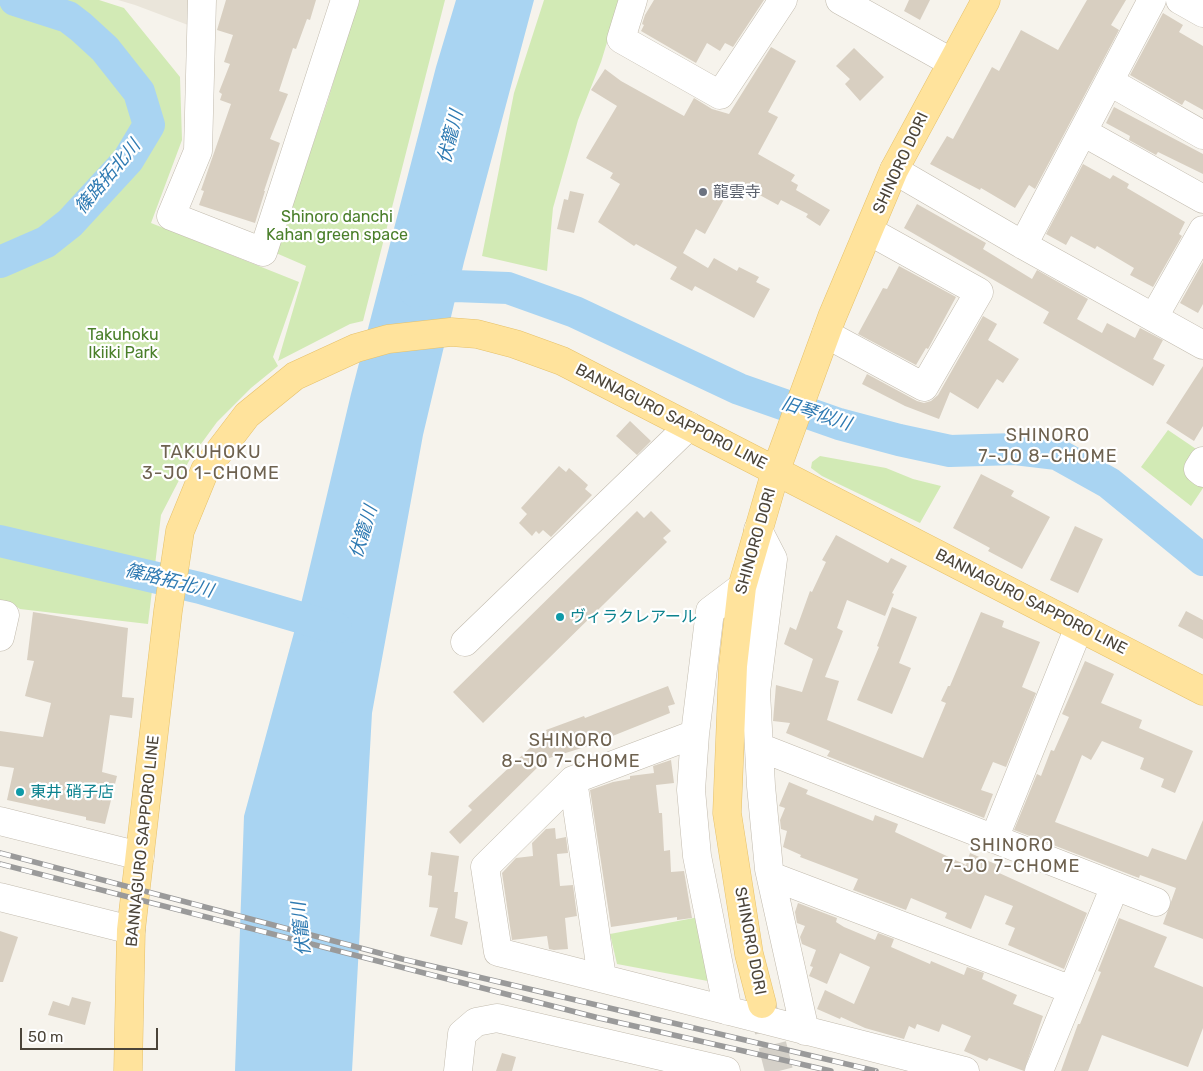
<!DOCTYPE html>
<meta charset="utf-8">
<style>
body{margin:0}
#map{position:relative;width:1203px;height:1071px;overflow:hidden;background:#f6f3ec;font-family:Rubik,sans-serif}
canvas{display:block}
.scale{position:absolute;left:20px;top:1028px;width:138px;height:22px;box-sizing:border-box;border:2px solid #4b4439;border-top:0;padding-left:6px;font-size:15px;line-height:18px;white-space:nowrap;color:#4b4439;-webkit-text-stroke:4px #fff;paint-order:stroke}
</style>
<div id="map">
<canvas width="1203" height="1071"></canvas>
<div class="scale">50 m</div>
</div>
<script>
const g = document.querySelector('canvas').getContext('2d');
g.lineJoin = 'round';
function fillPath(path, color) { g.fillStyle = color; g.fill(path, 'evenodd'); }
const shape = rows => new Path2D(rows.map(r => 'M' + r).join(''));
function trace(path, color, width, dash) { g.strokeStyle = color; g.lineWidth = width; g.lineCap = dash ? 'butt' : 'round'; g.setLineDash(dash || []); g.stroke(path); }
function drawText(font, color, halo, rows, align = 'center') {
  g.font = font + ' Rubik,"Noto Sans JP",sans-serif'; g.lineWidth = 4.5; g.setLineDash([]); g.textBaseline = 'middle'; g.strokeStyle = halo; g.fillStyle = color; for (const [text, x, y, turn = 0] of rows) {
    g.save(); g.translate(x, y); g.rotate((+turn || 0) * Math.PI / 180); g.textAlign = isNaN(turn) ? turn : align; if (halo) g.strokeText(text, 0, 0); g.fillText(text, 0, 0); g.restore();
  }
}
fillPath(shape([
 [118,0,191,0,188,25,135,5]
]), '#eae5da');
fillPath(shape([
 [0,0,99,0,124,8,180,77,182,140,151,223,299,282,273,357,278,366,251,388,217,422,190,459,161,515,148,624,20,609,12,604,0,602],
 [358,0,445,0,363,321,350,324,278,361,306,266,276,253,328,100],
 [544,0,620,0,601,62,578,120,553,208,547,271,482,256,514,93],
 [1168,430,1199,451,1203,488,1191,506,1141,467],
 [820,456,886,468,913,479,941,486,920,523,822,476,811,468,812,462],
 [699,917,713,982,617,964,610,934]
]), '#d2eab5');
fillPath(shape([
 [456,0,534,0,464,262,423,435,372,713,352,1071,235,1071,244,816,295,629,351,394,436,67]
]), '#a9d4f2');
trace(shape([
 [0,262,46,242,70,223,128,160,149,125,139,92,105,49,81,27,68,17,15,0],
 [415,291,455,286,508,288,575,312,739,389,839,424,899,440,950,451,1015,449,1057,454,1109,483,1203,560],
 [0,541,200,588,336,628]
]), '#a9d4f2', 32);
fillPath(shape([
 [226,0,316,0,310,20,307,19,296,49,293,48,279,91,288,94,270,139,280,143,264,191,265,191,255,223,199,205,204,191,201,190,231,104,220,100,222,94,219,92,230,64,224,62,233,35,217,30],
 [654,0,764,0,733,47,725,43,720,51,707,43,696,63,641,31,644,25,642,24,645,15],
 [909,0,930,0,920,20,904,11],
 [1087,0,1126,0,1111,25,1119,30,1035,189,1029,185,1015,208,981,188,980,190,930,164,947,136,953,139,992,67,999,71,1021,30,1058,50],
 [1163,13,1183,25,1179,32,1203,46,1203,110,1185,100,1182,105,1130,75],
 [771,47,796,61,768,112,778,117,758,154,795,175,791,181,798,185,796,190,830,210,820,226,806,217,808,214,781,200,778,205,734,181,705,234,696,229,683,253,708,268,714,258,737,271,739,267,759,277,756,282,770,289,754,318,695,286,692,291,670,279,677,267,636,244,634,246,598,222,620,184,610,178,613,173,586,158,617,106,591,90,605,69,621,81,684,116,694,98,712,109,729,114],
 [854,48,884,77,860,101,845,84,850,79,836,66],
 [1114,107,1203,154,1203,174,1158,152,1156,155,1129,140,1130,136,1106,123],
 [1083,164,1110,179,1113,175,1129,184,1127,188,1185,222,1179,234,1182,236,1153,287,1130,275,1134,268,1097,246,1095,249,1071,236,1066,245,1046,234],
 [570,191,584,194,574,233,557,229,564,199,568,200],
 [917,204,986,243,983,249,1032,279,1037,270,1088,299,1077,319,1102,333,1107,323,1135,338,1140,328,1163,340,1153,359,1165,365,1153,386,1043,323,1049,312,904,228],
 [1203,262,1203,304,1198,313,1180,303],
 [899,266,956,297,928,349,926,348,916,365,858,334,883,288,887,289],
 [983,316,997,324,988,340,1019,359,1003,383,997,379,978,409,950,392,939,419,905,406,862,384,867,374,917,401,924,403,931,401,938,395],
 [1203,366,1203,426,1194,441,1166,423],
 [630,421,651,441,637,455,616,436],
 [559,466,566,472,569,468,588,485,585,489,592,495,551,537,543,530,539,534,536,531,532,536,519,523,527,514,521,508],
 [981,474,1014,491,1011,496,1050,517,1022,569,988,551,990,548,953,528],
 [637,511,644,518,651,511,671,531,663,538,667,542,483,723,453,692],
 [1075,526,1103,539,1078,593,1050,580],
 [836,535,888,563,891,558,907,566,892,593,894,594,885,616,847,600,837,628,843,631,825,677,839,681,827,720,923,758,946,703,941,701,948,686,950,686,981,612,1004,621,1002,627,1040,642,1022,687,1036,693,1006,767,993,762,981,790,993,794,984,818,827,756,830,751,786,733,790,723,773,721,776,685,802,692,813,659,784,644,790,627,796,630,810,591,812,592,826,562,822,560],
 [892,607,917,617,899,663,911,668,892,714,857,700,879,647,877,646],
 [1186,611,1203,620,1203,639,1178,626],
 [33,612,128,628,122,697,134,698,132,718,110,715,102,772,117,776,105,824,86,820,86,817,7,800,14,768,0,766,0,731,43,737,51,703,25,696,34,661,27,660],
 [1085,661,1114,674,1101,703,1142,720,1139,728,1193,751,1175,793,1161,787,1164,779,1140,769,1144,758,1102,741,1091,760,1082,755,1055,822,1148,857,1152,848,1186,860,1203,820,1203,939,1163,924,1176,888,1140,875,1139,878,1014,830,1037,774,1041,776,1051,750,1054,751,1069,717,1062,714],
 [668,686,675,704,668,706,670,713,585,747,546,759,460,844,449,832,472,810,468,806,547,732,546,730,584,716,585,718],
 [671,760,674,783,656,785,659,813,662,813,664,851,670,850,671,872,684,871,692,918,677,920,677,917,611,927,590,790,613,782,630,779,630,776,654,773,653,766],
 [789,782,808,790,806,794,873,821,875,815,898,824,895,832,966,865,970,853,1000,866,997,872,1087,913,1064,969,1008,945,1015,928,1005,924,1013,906,985,895,971,929,945,918,947,913,911,898,906,910,853,890,858,879,800,857,801,855,783,847,787,831,781,829,780,820,785,808,779,806],
 [555,828,556,839,566,837,568,853,557,854,560,886,573,885,577,916,565,918,568,949,554,950,549,949,547,936,512,940,502,873,516,858,533,856,532,843,546,829],
 [431,852,459,856,454,892,458,892,455,918,468,922,462,945,430,936,438,908,429,907,432,876,428,875],
 [798,903,837,918,836,922,844,927,875,940,878,933,894,939,891,947,930,964,931,961,964,975,967,967,984,973,982,979,1017,995,1013,1004,1043,1016,1024,1071,989,1058,987,1061,964,1051,971,1036,942,1024,939,1032,917,1024,915,1029,909,1026,904,1039,865,1028,841,1017,840,1019,817,1009,825,990,854,1004,870,967,840,953,827,984,809,976,813,967,810,966,816,950,802,944,800,937,805,926,797,923,795,912],
 [1119,918,1167,937,1154,967,1203,987,1203,1028,1188,1067,1102,1035,1088,1071,1061,1071,1078,1024,1080,1024,1101,972,1098,971],
 [0,931,18,937,3,982,0,982],
 [72,997,91,1002,85,1025,48,1015,53,1001,69,1006],
 [502,1053,516,1057,512,1071,496,1071]
]), '#d8cfc1');
trace(shape([
 [762,1004,779,1071]
]), '#d4d0c8', 28, [28, 14]);
const minor = shape([
 [202,0,198,151,171,216,263,252,345,0],
 [633,0,621,39,720,95,783,0],
 [840,0,951,62],
 [1180,0,1203,13],
 [1110,82,1203,135],
 [1083,132,1203,199],
 [894,170,1023,245,1203,345],
 [1023,245,1152,0],
 [1154,317,1203,230],
 [826,334,924,387,979,292,869,231],
 [1203,461,1198,469,1203,473],
 [758,530,773,559,756,692,761,786,769,869,805,1031],
 [0,614,5,615,0,637],
 [465,642,689,426],
 [695,734,573,780,485,867,498,952,965,1071],
 [759,747,1156,902],
 [573,780,602,978],
 [0,821,140,856],
 [994,839,1079,627],
 [771,876,1072,990],
 [0,897,131,930],
 [728,1011,697,856,691,790,695,734,710,611,742,587],
 [458,1071,462,1034,476,1022,497,1018,726,1071],
 [1039,1071,1115,886]
]);
const major = shape([
 [762,1004,749,954,727,813,733,666,742,587,776,470,832,317,894,170,986,0],
 [128,1071,131,930,168,611,180,531,205,470,247,415,295,376,356,348,388,339,451,332,477,334,515,344,562,361,1203,691]
]);
trace(minor, '#c2bbae', 29);
trace(major, '#e6c16a', 29);
trace(minor, '#fff', 28);
trace(major, '#ffe39c', 28);
const rail = shape([
 [0,853,402,959,876,1071],
 [0,864,599,1018,831,1071]
]);
trace(rail, '#9a9a9a', 5.5);
trace(rail, '#fff', 4, [11]);
for (const [x, y, r, color] of [
 [703,192,5,"#6b7280"],
 [560,617,5,"#0f9aa8"],
 [20,792,5,"#0f9aa8"]
]) { const dot = new Path2D(); dot.arc(x, y, r, 0, 2 * Math.PI); g.fillStyle = color; g.fill(dot); trace(dot, '#fff', 2); }
drawText('16px', '#4b4439', '#fff', [
 ["SHINORO DORI",901,163,-65],
 ["BANNAGURO SAPPORO LINE",671,417,27],
 ["SHINORO DORI",756,541,-74],
 ["BANNAGURO SAPPORO LINE",1031,602,27],
 ["BANNAGURO SAPPORO LINE",143,841,-84],
 ["SHINORO DORI",750,941,79]
]);
drawText('16px', '#5b616d', '#fff', [
 ["龍雲寺",713,192]
], 'left');
drawText('16px', '#4a7f2a', '#fff', [
 ["Shinoro danchi",337,217],
 ["Kahan green space",337,235],
 ["Takuhoku",123,335],
 ["Ikiiki Park",123,353]
]);
drawText('16px', '#0d838f', '#fff', [
 ["ヴィラクレアール",570,617],
 ["東井 硝子店",30,792]
], 'left');
drawText('italic 18px', '#2e7ab2', '#fff', [
 ["伏籠川",451,137,-76],
 ["篠路拓北川",108,177,-50],
 ["旧琴似川",816,414,18],
 ["伏籠川",364,532,-73],
 ["篠路拓北川",169,581,14],
 ["伏籠川",302,929,-96]
]);
g.letterSpacing = '1px';
drawText('18px', '#6e6250', '#fff', [
 ["SHINORO",1048,436],
 ["7-JO 8-CHOME",1048,457],
 ["TAKUHOKU",211,453],
 ["3-JO 1-CHOME",211,474],
 ["SHINORO",571,741],
 ["8-JO 7-CHOME",571,762],
 ["SHINORO",1012,846],
 ["7-JO 7-CHOME",1012,867]
]);
g.letterSpacing = '0px';
</script>
